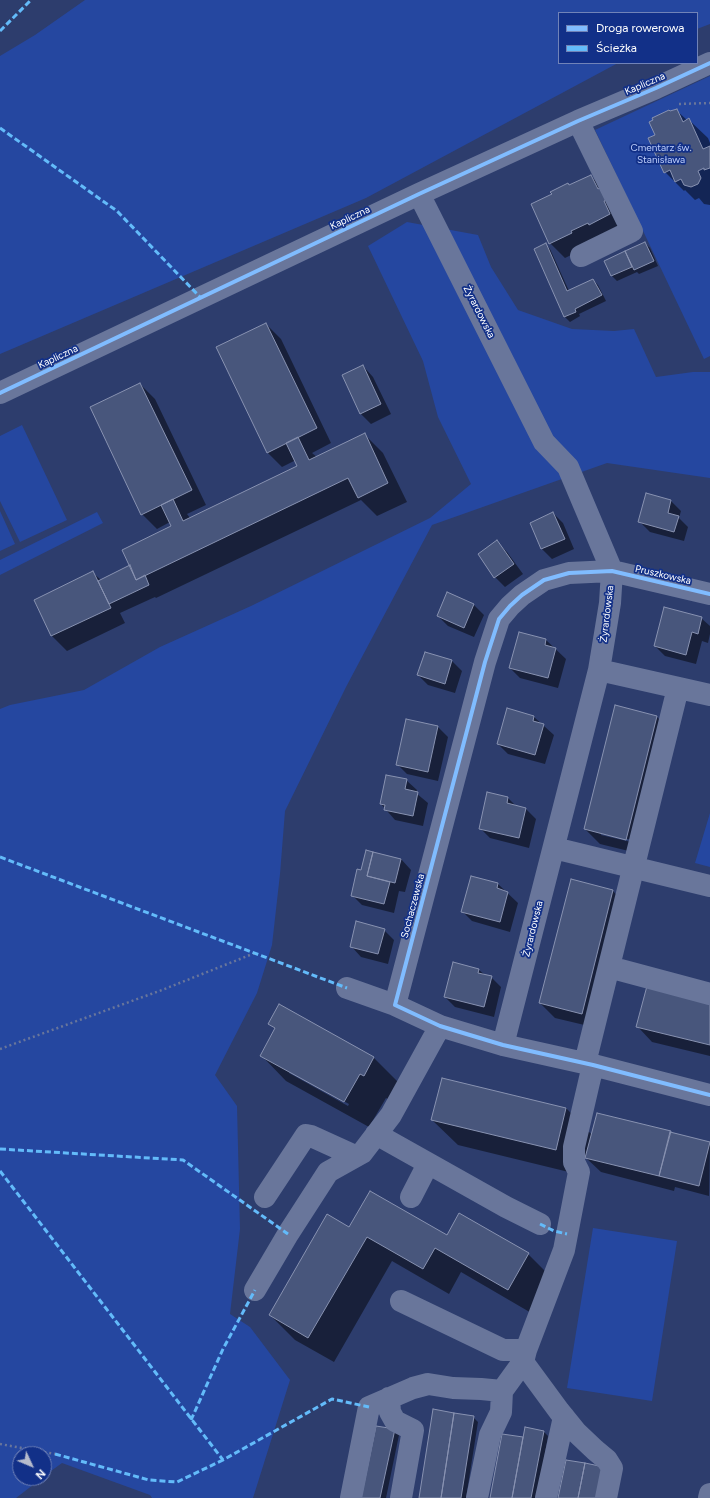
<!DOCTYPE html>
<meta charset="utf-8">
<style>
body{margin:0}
#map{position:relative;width:710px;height:1498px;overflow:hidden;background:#2d3d6d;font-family:Figtree,sans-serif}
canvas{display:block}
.legend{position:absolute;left:558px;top:12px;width:140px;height:52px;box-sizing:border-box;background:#123088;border:1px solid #7183b8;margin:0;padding:5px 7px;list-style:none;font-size:12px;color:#fff}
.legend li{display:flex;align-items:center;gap:8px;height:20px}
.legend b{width:20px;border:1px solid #7183b8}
.north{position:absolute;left:12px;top:1446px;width:40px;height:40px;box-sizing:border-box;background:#123088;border:1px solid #7183b8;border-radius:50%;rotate:134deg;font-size:11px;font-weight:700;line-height:16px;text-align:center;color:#fff}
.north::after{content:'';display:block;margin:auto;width:14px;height:18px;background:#b6bbcc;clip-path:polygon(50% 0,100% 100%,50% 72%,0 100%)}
</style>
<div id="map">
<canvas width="710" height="1498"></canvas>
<ul class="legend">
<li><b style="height:5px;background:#80bcff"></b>Droga rowerowa</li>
<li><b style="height:5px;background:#63bbfa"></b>Ścieżka</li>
</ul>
<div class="north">N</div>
</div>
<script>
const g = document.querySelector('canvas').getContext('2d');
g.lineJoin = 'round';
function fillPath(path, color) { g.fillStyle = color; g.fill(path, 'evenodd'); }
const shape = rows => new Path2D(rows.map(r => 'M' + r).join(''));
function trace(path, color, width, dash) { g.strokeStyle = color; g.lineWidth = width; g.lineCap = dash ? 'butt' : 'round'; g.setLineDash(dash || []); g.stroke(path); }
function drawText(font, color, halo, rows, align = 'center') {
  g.font = font + ' Figtree,sans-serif'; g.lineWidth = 3.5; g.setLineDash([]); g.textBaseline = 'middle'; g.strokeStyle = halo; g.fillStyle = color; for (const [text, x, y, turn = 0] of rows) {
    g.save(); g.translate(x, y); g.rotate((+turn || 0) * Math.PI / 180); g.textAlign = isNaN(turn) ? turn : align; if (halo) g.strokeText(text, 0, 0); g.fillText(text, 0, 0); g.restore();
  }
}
fillPath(shape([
 [85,0,710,0,710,24,697,29,697,13,559,13,559,63,618,63,366,198,0,354,0,56,35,35],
 [710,76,710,356,704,359,595,130],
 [407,222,478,235,491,267,518,310,572,329,614,331,634,329,656,377,693,372,710,372,710,478,607,463,432,525,346,687,285,811,280,874,272,945,257,993,215,1075,237,1106,240,1229,230,1314,250,1327,290,1380,253,1498,152,1498,150,1495,62,1463,44,1476,44,1454,20,1454,20,1478,42,1478,16,1498,0,1498,0,709,10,705,84,690,160,647,251,606,430,518,471,484,438,417,423,361,368,246],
 [22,425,67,520,20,542,0,501,0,436],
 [0,511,15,544,0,551],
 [97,512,103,523,0,575,0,560],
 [710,813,710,867,695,863],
 [593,1228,677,1241,652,1401,567,1388]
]), '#2547a0');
fillPath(shape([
 [676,110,687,120,689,120,708,138,710,143,710,205,704,204,699,198,695,200,685,190,684,191,665,172,656,135,671,112],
 [591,176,602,188,624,229,565,258,550,243,553,195,568,184,570,186],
 [645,243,650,248,658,266,639,274,637,272,617,281,612,276,605,261],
 [545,244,550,249,569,291,593,280,598,285,606,301,579,314,580,316,570,322,565,317,535,249],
 [266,324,281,339,331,443,312,453,317,457,365,435,383,453,407,502,377,516,361,500,156,598,155,597,120,613,125,623,67,651,52,636,35,601,93,573,101,580,131,566,172,527,170,522,157,529,142,514,140,384,155,399,206,505,187,514,190,518,299,466,296,460,282,467,267,452],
 [363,366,373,377,391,414,371,424,361,414,343,376],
 [671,501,681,511,679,518,688,527,684,541,650,532,640,522],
 [553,513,563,523,574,549,552,559,542,549,531,523],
 [497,542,507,552,523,574,505,587,495,577],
 [448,594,474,605,484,615,474,637,448,626,438,616],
 [701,618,710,626,710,634,708,643,702,641,696,664,665,656,655,646],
 [520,633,546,640,566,659,558,688,520,678,510,668],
 [425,653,452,661,462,671,455,693,428,685,418,675],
 [615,707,657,717,672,732,641,854,600,844,585,829],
 [601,833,632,840,631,842,601,835],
 [534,717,554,735,545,764,508,754,498,744],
 [407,720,438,727,448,737,438,781,407,774,397,764],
 [406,780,417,790,416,793,428,803,423,826,395,820,381,804],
 [508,798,516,806,526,809,536,819,529,848,490,838,480,828],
 [401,859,411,870,405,892,399,891,394,913,362,905,352,895,362,871],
 [498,884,518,903,510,932,472,921,462,911],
 [613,891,627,906,597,1028,555,1018,540,1003],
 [384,930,394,940,388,964,361,957,351,946],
 [453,963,479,970,485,975,491,977,501,987,494,1017,455,1007,445,997],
 [710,1003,710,1056,652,1042,638,1027],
 [279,1006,374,1058,399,1083,389,1100,386,1098,369,1127,286,1081,261,1055,275,1029,269,1023],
 [289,1071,349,1104,348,1106,289,1073],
 [566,1108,592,1135,672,1134,710,1143,709,1196,675,1187,674,1191,601,1172,585,1157,581,1175,458,1145,432,1120],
 [349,1228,447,1236,528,1254,553,1279,533,1314,461,1272,449,1294,392,1261,334,1362,295,1340,270,1315],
 [473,1417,478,1422,466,1498,420,1498],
 [394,1430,399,1435,386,1498,362,1498],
 [544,1432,548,1436,537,1498,491,1498,503,1435,524,1439]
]), '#0007');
const building = shape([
 [677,109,683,122,689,118,703,149,710,146,710,168,704,170,704,168,698,171,701,178,698,184,691,187,684,185,681,179,675,182,670,170,664,173,648,138,655,135,649,122,653,120,652,118,669,110,670,111,677,109],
 [591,175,598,189,603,186,609,199,604,201,610,214,589,225,588,223,571,231,572,233,549,244,531,204,552,194,550,192,568,183,569,185,591,175],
 [645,242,654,261,634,270,625,251,645,242],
 [546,243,567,291,593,279,602,295,575,309,576,312,564,317,534,249,546,243],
 [625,251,632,267,611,276,604,261,625,251],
 [266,323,317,428,267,453,216,347,266,323],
 [363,365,381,404,360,414,342,375,363,365],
 [140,383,192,490,141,515,90,407,140,383],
 [365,433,388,483,358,498,348,478,136,580,122,550,171,526,161,505,173,499,183,521,297,466,286,443,298,437,309,460,365,433],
 [646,493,671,500,668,513,679,516,674,532,638,522,646,493],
 [553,512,565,539,541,549,530,523,553,512],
 [497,540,514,564,494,578,478,554,497,540],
 [130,565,136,580,145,575,149,585,109,604,98,581,130,565],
 [93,571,111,608,51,636,34,600,93,571],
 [447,592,474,604,464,628,437,616,447,592],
 [664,607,702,617,698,634,692,632,686,655,654,646,664,607],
 [519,632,546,639,545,645,556,648,548,678,509,668,519,632],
 [425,652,452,660,445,684,417,675,425,652],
 [615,705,657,716,626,840,584,829,615,705],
 [507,708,534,716,533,721,544,724,535,755,497,744,507,708],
 [406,719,438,726,428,772,396,765,406,719],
 [386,775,407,779,405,789,418,792,413,816,384,810,385,805,380,804,386,775],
 [487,792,508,797,507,803,526,808,519,838,479,829,487,792],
 [366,850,373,852,367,876,390,882,384,904,351,896,357,869,361,870,366,850],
 [373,852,401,859,395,883,367,876,373,852],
 [471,876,498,883,497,888,508,892,500,922,461,912,471,876],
 [571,879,613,890,582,1014,539,1003,571,879],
 [356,921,385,929,378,954,350,947,356,921],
 [453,962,479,969,478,973,492,976,484,1007,444,997,453,962],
 [647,986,710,1002,710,1045,636,1027,647,986],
 [279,1004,374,1057,364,1076,360,1074,344,1102,260,1056,275,1028,268,1024,279,1004],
 [442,1078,566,1108,556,1150,431,1120,442,1078],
 [597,1113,671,1131,659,1176,585,1158,597,1113],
 [670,1132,710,1142,699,1186,659,1176,670,1132],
 [370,1191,447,1235,459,1213,529,1253,508,1290,435,1248,423,1269,367,1237,308,1338,269,1315,327,1214,349,1227,370,1191],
 [433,1409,454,1413,441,1498,419,1498,433,1409],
 [454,1413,474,1416,461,1498,441,1498,454,1413],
 [376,1426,395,1429,380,1498,361,1498,376,1426],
 [525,1427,544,1431,531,1498,512,1498,525,1427],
 [502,1434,523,1437,512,1498,490,1498,502,1434],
 [566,1460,585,1463,578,1498,558,1498,566,1460],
 [585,1463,604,1467,597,1498,578,1498,585,1463]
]);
fillPath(building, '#48567c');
trace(building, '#8892b1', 1);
trace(shape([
 [679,104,710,103],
 [0,1049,162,990,255,953],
 [0,1444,55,1454]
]), '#69769b', 2.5, [2, 3]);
trace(shape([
 [578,121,632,231,581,256],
 [419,194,544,442,568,467,612,571,610,603,599,670,503,1045],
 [0,393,419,194,578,121,656,88,710,63],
 [710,594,612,571,569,573,544,580,522,595,510,606,499,619,485,662,395,1005,440,1026,503,1045,593,1065,710,1095],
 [599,670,710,695],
 [554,848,710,886],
 [609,967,710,994],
 [347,988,395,1005],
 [585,1063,678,688],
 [593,1065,574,1147,574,1162,579,1172,564,1250,526,1350,523,1362,559,1411,576,1432,595,1450,607,1460,612,1468,606,1498],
 [376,1134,506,1207,540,1224],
 [265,1197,306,1135,311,1136,355,1156],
 [411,1197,428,1164],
 [255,1290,288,1234,328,1172,362,1153,391,1115,440,1026],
 [401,1301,503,1350,526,1350],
 [389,1398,390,1412,395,1421,413,1430,401,1498],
 [351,1498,369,1407,413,1388,428,1384,453,1388,481,1389,502,1391],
 [477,1498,490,1435,501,1412,502,1391,523,1362],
 [546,1498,564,1417],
 [709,1498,710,1494]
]), '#69769b', 22);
trace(shape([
 [0,31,31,0],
 [0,128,117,211,201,298],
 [0,857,347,988],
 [0,1149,183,1160,288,1234],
 [0,1171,223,1460,332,1399,369,1407],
 [540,1224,554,1231,567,1234],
 [191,1420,223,1349,255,1290],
 [55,1454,149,1480,177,1482,223,1460]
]), '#63bbfa', 3, [6, 3]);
trace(shape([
 [0,393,419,194,578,121,656,88,710,63],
 [710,594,612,571,569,573,544,580,522,595,510,606,499,619,485,662,395,1005,440,1026,503,1045,593,1065,710,1095]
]), '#80bcff', 4);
drawText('10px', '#fff', '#123088', [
 ["Kapliczna",645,84,-23],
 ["Kapliczna",350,218,-25],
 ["Żyrardowska",479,312,63],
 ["Kapliczna",58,357,-25],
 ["Pruszkowska",663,575,13],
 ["Żyrardowska",607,614,-83],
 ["Sochaczewska",413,906,-75],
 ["Żyrardowska",533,929,-76]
]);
drawText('10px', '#becffc', '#123088', [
 ["Cmentarz św.",661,148],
 ["Stanisława",661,160]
]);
</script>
